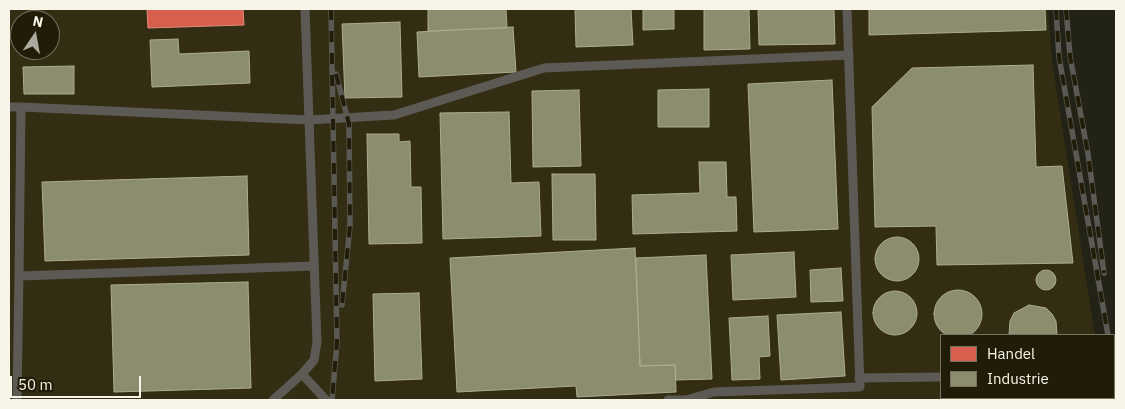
<!DOCTYPE html>
<style>
body{margin:0}
#map{position:relative;width:1125px;height:409px;overflow:hidden;background:#232217;font-family:"IBM Plex Sans",sans-serif}
canvas{display:block}
.frame{position:absolute;inset:0;border:10px solid #f7f5e8;pointer-events:none}
.legend{position:absolute;left:940px;top:334px;width:175px;height:65px;box-sizing:border-box;background:#201c07;border:1px solid #767361;margin:0;padding:6px 9px;list-style:none;font-size:15px;color:#f7f5e8}
.legend li{display:flex;align-items:center;gap:10px;height:25px}
.legend b{width:25px;border:1px solid #767361}
.north{position:absolute;left:10px;top:10px;width:50px;height:50px;box-sizing:border-box;background:#201c07;border:1px solid #767361;border-radius:50%;rotate:12deg;font-size:14px;font-weight:700;line-height:20px;text-align:center;color:#f7f5e8}
.north::after{content:'';display:block;margin:auto;width:18px;height:22px;background:#adab9f;clip-path:polygon(50% 0,100% 100%,50% 72%,0 100%)}
.scale{position:absolute;left:10px;top:376px;width:131px;height:22px;box-sizing:border-box;border:2px solid #f7f5e8;border-top:0;padding-left:6px;font-size:15px;line-height:18px;white-space:nowrap;color:#f7f5e8;-webkit-text-stroke:4px #201c07;paint-order:stroke}
</style>
<div id="map">
<canvas width="1125" height="409"></canvas>
<div class="frame"></div>
<ul class="legend">
<li><b style="height:14px;background:#d6604d"></b>Handel</li>
<li><b style="height:14px;background:#8c8c6e"></b>Industrie</li>
</ul>
<div class="north">N</div>
<div class="scale">50 m</div>
</div>
<script>
const g = document.querySelector('canvas').getContext('2d');
g.lineJoin = 'round';
function fillPath(path, color) { g.fillStyle = color; g.fill(path, 'evenodd'); }
const shape = rows => new Path2D(rows.map(r => 'M' + r).join(''));
function trace(path, color, width, dash) { g.strokeStyle = color; g.lineWidth = width; g.lineCap = dash ? 'butt' : 'round'; g.setLineDash(dash || []); g.stroke(path); }
fillPath(shape([
 [9,9,1048,9,1052,62,1095,335,941,335,941,398,1104,398,1105,400,9,400],
 [20,20,50,20,50,50,20,50]
]), '#322d13');
const shops = shape([
 [147,9,243,9,244,25,148,28,147,9]
]);
fillPath(shops, '#d6604d');
trace(shops, '#e08d7c', 1);
const industry = shape([
 [428,9,506,9,507,28,428,31,428,9],
 [575,9,631,9,633,45,576,47,575,9],
 [643,9,674,9,674,29,643,30,643,9],
 [704,9,749,9,750,49,704,50,704,9],
 [758,9,834,9,835,44,759,45,758,9],
 [869,9,1045,9,1046,30,869,35,869,9],
 [400,22,402,97,345,98,342,24,400,22],
 [513,27,516,72,419,77,417,32,513,27],
 [178,39,179,54,249,51,250,83,152,87,150,40,178,39],
 [1033,65,1036,167,1062,166,1073,263,937,265,936,226,875,227,872,107,912,68,1033,65],
 [74,66,74,94,24,94,23,67,74,66],
 [832,80,838,229,754,232,748,84,832,80],
 [709,89,709,127,658,127,658,90,709,89],
 [579,90,581,166,533,167,532,91,579,90],
 [509,112,511,183,539,182,541,236,443,239,440,113,509,112],
 [367,134,399,134,399,142,410,141,411,187,421,187,422,243,369,244,367,134],
 [699,162,726,162,727,197,736,197,737,231,633,234,632,195,700,193,699,162],
 [552,174,595,174,596,240,553,240,552,174],
 [247,176,249,255,45,261,42,182,247,176],
 '875 259a22 22 0 1 1 44 0a22 22 0 1 1-44 0Z',
 [635,248,640,366,675,365,676,392,577,397,576,386,457,392,450,258,635,248],
 [794,252,796,297,733,300,731,255,794,252],
 [706,255,712,379,676,380,675,365,640,366,636,258,706,255],
 [841,268,843,301,811,302,810,270,841,268],
 '1036 280a10 10 0 1 1 20 0a10 10 0 1 1-20 0Z',
 [248,282,251,388,114,392,111,285,248,282],
 '934 314a24 24 0 1 1 48 0a24 24 0 1 1-48 0Z',
 '873 313a22 22 0 1 1 44 0a22 22 0 1 1-44 0Z',
 [419,293,422,379,375,381,373,294,419,293],
 [1029,305,1046,308,1052,314,1056,321,1057,335,1009,335,1010,321,1014,313,1029,305],
 [841,312,845,376,781,380,777,315,841,312],
 [768,316,770,356,759,357,760,379,732,380,729,318,768,316]
]);
fillPath(industry, '#8c8c6e');
trace(industry, '#acac93', 1);
trace(shape([
 [305,9,317,342,314,360,302,374,326,400],
 [9,107,21,107],
 [19,276,21,107,309,120,394,115,544,68,849,55],
 [859,378,941,377],
 [17,400,19,276,314,266],
 [273,400,302,374],
 [668,400,686,400,714,392,860,387,847,9]
]), '#5d5a55', 9);
const rail = shape([
 [331,9,337,342,332,400],
 [1056,9,1059,57,1108,335],
 [1066,9,1070,56,1088,154,1104,273],
 [336,74,349,124,350,226,342,305],
 [1114,398,1114,400]
]);
trace(rail, '#5b5953', 5.5);
trace(rail, '#201c07', 4, [11]);
</script>
